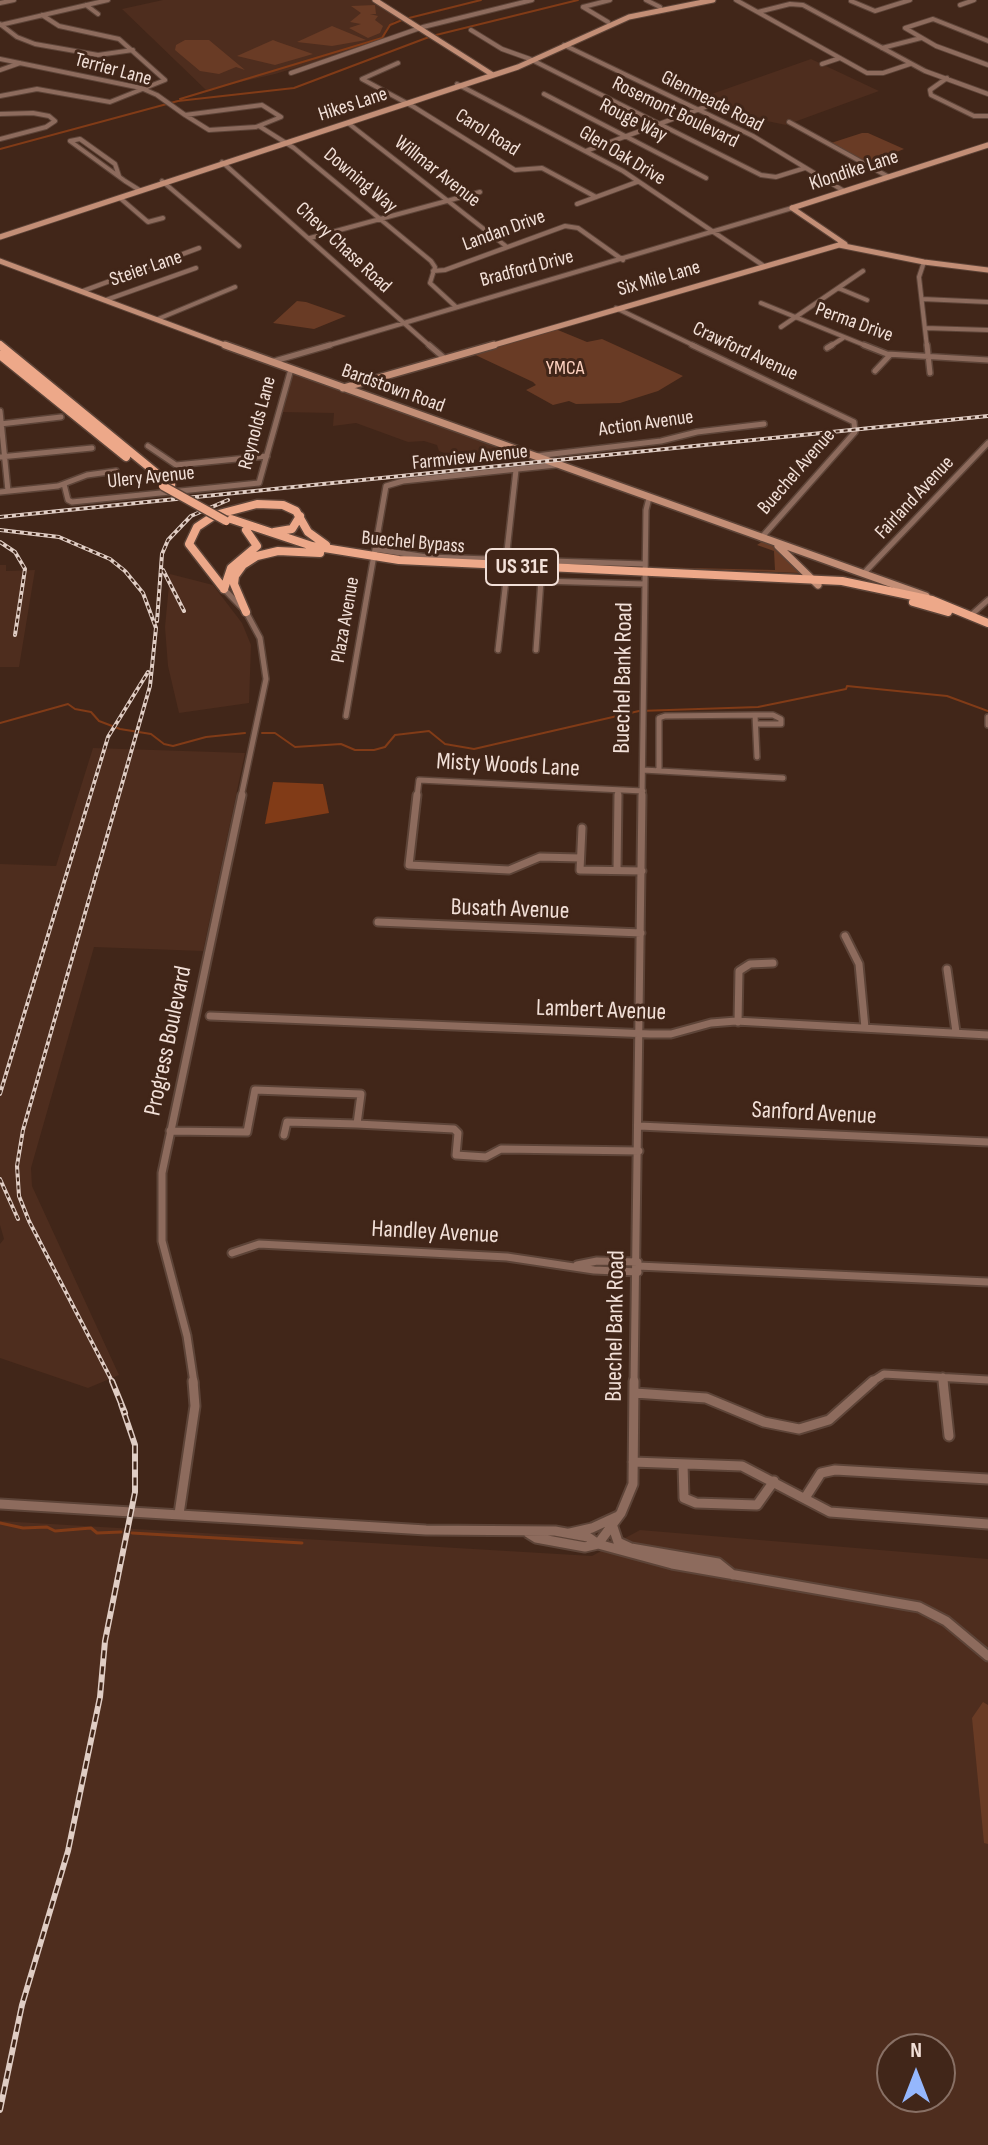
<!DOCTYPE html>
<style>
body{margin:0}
#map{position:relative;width:988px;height:2145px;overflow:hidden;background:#412619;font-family:"Sofia Sans Condensed",sans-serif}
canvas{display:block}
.north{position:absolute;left:876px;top:2033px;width:80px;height:80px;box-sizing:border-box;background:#412619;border:2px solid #887065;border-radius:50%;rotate:0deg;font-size:22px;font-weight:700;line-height:32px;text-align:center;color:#f2e0d8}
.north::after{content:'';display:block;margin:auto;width:28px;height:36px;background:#95b7fd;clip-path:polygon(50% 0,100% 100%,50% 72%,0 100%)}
</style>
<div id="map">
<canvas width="988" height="2145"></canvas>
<div class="north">N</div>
</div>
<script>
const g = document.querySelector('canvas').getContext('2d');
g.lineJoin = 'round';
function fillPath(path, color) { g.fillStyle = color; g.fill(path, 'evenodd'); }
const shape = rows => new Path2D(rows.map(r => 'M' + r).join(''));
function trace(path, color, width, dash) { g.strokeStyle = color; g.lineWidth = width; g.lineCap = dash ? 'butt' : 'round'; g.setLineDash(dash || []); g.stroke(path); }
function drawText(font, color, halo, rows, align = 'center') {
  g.font = font + ' "Sofia Sans Condensed",sans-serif'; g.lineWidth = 6; g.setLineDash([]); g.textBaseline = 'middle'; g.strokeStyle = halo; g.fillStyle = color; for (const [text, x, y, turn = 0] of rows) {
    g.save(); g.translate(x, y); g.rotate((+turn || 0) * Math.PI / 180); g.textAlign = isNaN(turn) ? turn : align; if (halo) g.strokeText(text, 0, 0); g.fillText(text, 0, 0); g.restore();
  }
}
fillPath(shape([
 [163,0,371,0,401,19,394,21,385,35,386,40,275,74,206,90,122,9],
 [811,59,879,91,786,125,762,120,709,95],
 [291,373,504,449,479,465,439,451,437,445,424,441,408,442,356,423,333,426,334,413,280,412],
 [0,565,6,565,6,571,35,570,19,667,0,667],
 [170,574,213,585,242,623,251,645,249,703,179,713,168,666,165,627],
 [93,748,245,753,203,951,94,947,31,1168,32,1186,119,1375,88,1388,0,1358,0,1244,4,1239,0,1225,0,864,56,866],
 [0,1521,592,1556,640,1530,988,1559,988,2145,0,2145],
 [892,2049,940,2049,940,2097,892,2097]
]), '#4e2d1e');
fillPath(shape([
 [375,5,376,14,370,14,378,16,375,20,383,26,380,33,368,38,349,28,361,24,350,22,361,13,351,6],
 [332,26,366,40,332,46,297,42],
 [185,40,209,40,245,70,236,67,219,74,200,71,175,50,176,45],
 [273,40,278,42,313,54,275,65,237,56],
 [862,133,868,133,904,149,869,163,831,143],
 [297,301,306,302,346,316,314,329,273,323],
 [553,328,587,342,602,339,683,376,658,391,620,403,576,404,569,401,553,405,526,390,536,385,533,382,469,352],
 [763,541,780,550,800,573,651,567,775,570,774,551,757,545],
 [983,1702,988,1705,988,1844,984,1843,972,1718]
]), '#693b25');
fillPath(shape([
 [273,782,323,784,329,813,265,824]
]), '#813b17');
trace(shape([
 [409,18,481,0],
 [436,35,578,0],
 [180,99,382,38,390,25,402,20],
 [0,149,178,101,294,88,429,37],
 [0,723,68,704,75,709,91,712,99,721,120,729,151,734,164,744,173,746,206,737,245,733],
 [262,733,275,733,295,747,341,744,355,750,374,750,385,747,395,735,429,731,445,744,474,749,639,711,758,707,846,689,847,686,947,696,988,711]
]), '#813b17', 2);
trace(shape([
 [0,1523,23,1528,47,1527,55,1531,91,1528,97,1533,121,1532],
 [132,1533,302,1543]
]), '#813b17', 3);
const streetFar3 = shape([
 [646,0,660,7],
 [736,0,867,73,883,73,910,64],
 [851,1,875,11,910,0],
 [0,3,14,0],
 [86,5,98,14],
 [960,5,974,0],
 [583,7,608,22],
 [583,7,610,0],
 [758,12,790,4,803,5,925,71,988,94],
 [0,24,17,37,35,44,98,55,133,50],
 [0,25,108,0],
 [471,30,502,49,530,59,761,175,776,177,805,168],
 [988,41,933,19,905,28,936,46,988,65],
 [564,45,753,136,844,191],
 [882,48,921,38],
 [0,59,141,88,157,95,185,115],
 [398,63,362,79,414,107,515,170,542,168,596,197],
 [822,64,840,58],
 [0,70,20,63],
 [291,73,423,27,532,0],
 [947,78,930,90,931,95,974,116,988,116],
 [457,84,623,171,764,266],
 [544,94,706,178],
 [0,96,37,89,110,102,165,80,119,39,59,26,42,15],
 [262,105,281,117,256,127,209,130,185,115,262,105],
 [0,114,33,113,49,116,55,121,46,127,0,139],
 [789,122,887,176],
 [348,123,507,247],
 [259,126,294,148,431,261,435,267,430,283,455,306],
 [586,151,724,100],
 [222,162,431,347],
 [119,176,115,164,80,139,70,141,125,181,141,191],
 [162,181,239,246],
 [120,198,148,222,163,218],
 [577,204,637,182],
 [310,238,480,192],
 [924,262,919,277,927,347],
 [433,271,445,270,565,226,578,228,623,260],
 [838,288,867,300],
 [83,291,199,248],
 [922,299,988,302],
 [106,300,196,268],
 [761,303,869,347],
 [616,308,697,347],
 [158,319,235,287],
 [781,327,863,271],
 [925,328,988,330],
 [323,347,792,208],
 [829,347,843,338]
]);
const streetFar2 = shape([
 [429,345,443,357],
 [692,345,854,422,855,432,761,538],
 [864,345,887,354,988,360],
 [927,345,930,373],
 [827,348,832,345],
 [271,362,330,345],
 [875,371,890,355],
 [0,411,8,491],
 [0,424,61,417],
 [148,446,176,465,267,456],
 [536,456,661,441,697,432,764,424],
 [0,457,92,448],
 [64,484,68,500,72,502,259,483,291,369],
 [0,492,58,486,87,475,116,471],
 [375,549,427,557,645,564],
 [506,560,516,470],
 [863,574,988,443],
 [224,589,246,612,260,638,266,679,241,797],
 [970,616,988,600],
 [498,650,506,580,645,584],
 [536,650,541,580],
 [755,715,773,715,781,719,781,724,756,724],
 [346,716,386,486,403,481,556,465],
 [988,717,988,725],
 [643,770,783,778],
 [659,771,659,718,665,716,755,715,757,757],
 [417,797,419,780,643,791],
 [618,797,618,790],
 [642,797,646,510,649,498]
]);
const streetFar1 = shape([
 [417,795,409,865,509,870,540,857,580,858],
 [582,828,580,870,642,871],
 [617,870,618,795],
 [378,922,641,933],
 [845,936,859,964,865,1028],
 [947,969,956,1032],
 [210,1016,650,1034,671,1034,711,1023,736,1021,988,1035],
 [738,1022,739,971,750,964,773,963],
 [639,1126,988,1142],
 [170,1131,247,1132,255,1090,361,1094,357,1124,454,1129,458,1133,456,1155,486,1157,501,1149,639,1151],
 [284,1135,287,1122,357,1124],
 [232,1253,259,1244,507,1257,594,1270,638,1272],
 [577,1265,597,1261,638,1262],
 [638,1266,988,1282],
 [943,1377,944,1383],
 [194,1383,187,1336,162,1241,162,1173,242,795],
 [634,1383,642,795],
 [870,1383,884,1374,988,1380]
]);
const street = shape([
 [943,1381,949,1436],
 [635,1393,706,1398,764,1422,799,1429,829,1420,873,1381],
 [633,1462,742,1466,830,1512,988,1524],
 [683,1464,684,1498,696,1503,757,1505,774,1481],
 [805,1498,821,1473,835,1470,988,1479],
 [0,1504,426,1530,555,1531,588,1537,598,1544],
 [179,1514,195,1406,193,1381],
 [612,1524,618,1542,631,1548,718,1563,733,1575],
 [528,1533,536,1538,585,1547,598,1544,672,1564,919,1607,946,1621,988,1656],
 [570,1533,592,1528,618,1516],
 [598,1544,621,1513,633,1484,634,1381]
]);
const secondaryFar1 = shape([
 [375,0,493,75],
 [792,208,988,145],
 [792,208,845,244],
 [0,237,518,67,629,17,713,0],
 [0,261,230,347],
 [487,347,839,245,924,262,988,270]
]);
const secondary = shape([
 [225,345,926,596],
 [343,388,494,345],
 [778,546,818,585]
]);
const primary = shape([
 [0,345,171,485],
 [0,355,126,457],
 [231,519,312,546,399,560,842,581,932,600,988,623],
 [274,532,292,529,300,516],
 [224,589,189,544,197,527,215,515,257,504,283,505,296,511,308,532,326,545],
 [224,589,231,568,257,546,246,530],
 [913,602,948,612],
 [246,612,234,584,235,576,243,565,257,556,278,551,320,553]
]);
trace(streetFar3, '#5d4438', 6);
trace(streetFar2, '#5d4438', 8);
trace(streetFar1, '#5d4438', 11);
trace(street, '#5d4438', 13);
trace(secondaryFar1, '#5d4438', 7);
trace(secondary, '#5d4438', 10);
trace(primary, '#5d4438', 11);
trace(streetFar3, '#8d6b5d', 4);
trace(streetFar2, '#8d6b5d', 5);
trace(streetFar1, '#8d6b5d', 7);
trace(street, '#8d6b5d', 9);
trace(secondaryFar1, '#c38e76', 5);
trace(secondary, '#c38e76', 7);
trace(primary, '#eda889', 8);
const railFar1 = shape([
 [0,517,988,416],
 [0,530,59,537,110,559,125,571,143,593,156,628,150,686,23,1130,17,1166,19,1196,29,1221,113,1383],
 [0,542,15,552,25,569,15,635],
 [163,570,184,611],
 [157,621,162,554,168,540,191,516,228,500],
 [0,1094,108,737,148,672],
 [0,1179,18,1219]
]);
const rail = shape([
 [112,1381,125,1413],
 [0,2110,22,2005,68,1851,100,1697,105,1641,135,1492,135,1445,121,1404]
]);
trace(railFar1, '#e0cdc4', 4);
trace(rail, '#e0cdc4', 6);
trace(railFar1, '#412619', 2, [4]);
trace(rail, '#412619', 3, [8]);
const primaryBridge = shape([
 [163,486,226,521]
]);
trace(primaryBridge, '#5d4438', 11, []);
trace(primaryBridge, '#eda889', 8);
drawText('20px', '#f2e0d8', '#412619', [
 ["Terrier Lane",113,70,15],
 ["Glenmeade Road",712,102,27],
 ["Hikes Lane",353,105,-18],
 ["Rosemont Boulevard",675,113,26],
 ["Rouge Way",633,121,27],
 ["Carol Road",487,133,32],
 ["Glen Oak Drive",622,156,31],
 ["Klondike Lane",854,171,-18],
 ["Willmar Avenue",437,172,38],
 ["Downing Way",360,181,40],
 ["Landan Drive",504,231,-20],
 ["Chevy Chase Road",343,248,43],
 ["Steier Lane",146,269,-19],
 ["Bradford Drive",527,269,-15],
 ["Six Mile Lane",659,279,-16],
 ["Perma Drive",854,323,20],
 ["Crawford Avenue",745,352,25],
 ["Bardstown Road",393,389,20],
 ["Reynolds Lane",258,423,-75],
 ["Action Avenue",646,424,-8],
 ["Farmview Avenue",470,458,-6],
 ["Buechel Avenue",797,472,-49],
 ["Ulery Avenue",151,478,-6],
 ["Fairland Avenue",915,498,-47],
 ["Buechel Bypass",413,543,5],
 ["Plaza Avenue",346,620,-80]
]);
drawText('20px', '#fed2c0', '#412619', [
 ["YMCA",565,369]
]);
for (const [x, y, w] of [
 [522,567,72]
]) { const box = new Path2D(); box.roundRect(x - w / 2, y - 18, w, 36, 6); g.fillStyle = '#412619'; g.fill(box); trace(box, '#f2e0d8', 2); }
drawText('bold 22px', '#f2e0d8', null, [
 ["US 31E",522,567]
]);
drawText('24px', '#f2e0d8', '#412619', [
 ["Buechel Bank Road",624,678,-89],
 ["Misty Woods Lane",508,766,3],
 ["Busath Avenue",510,910,2],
 ["Lambert Avenue",601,1011,2],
 ["Progress Boulevard",169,1041,-78],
 ["Sanford Avenue",814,1114,3],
 ["Handley Avenue",435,1233,3],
 ["Buechel Bank Road",616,1326,-89]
]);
</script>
